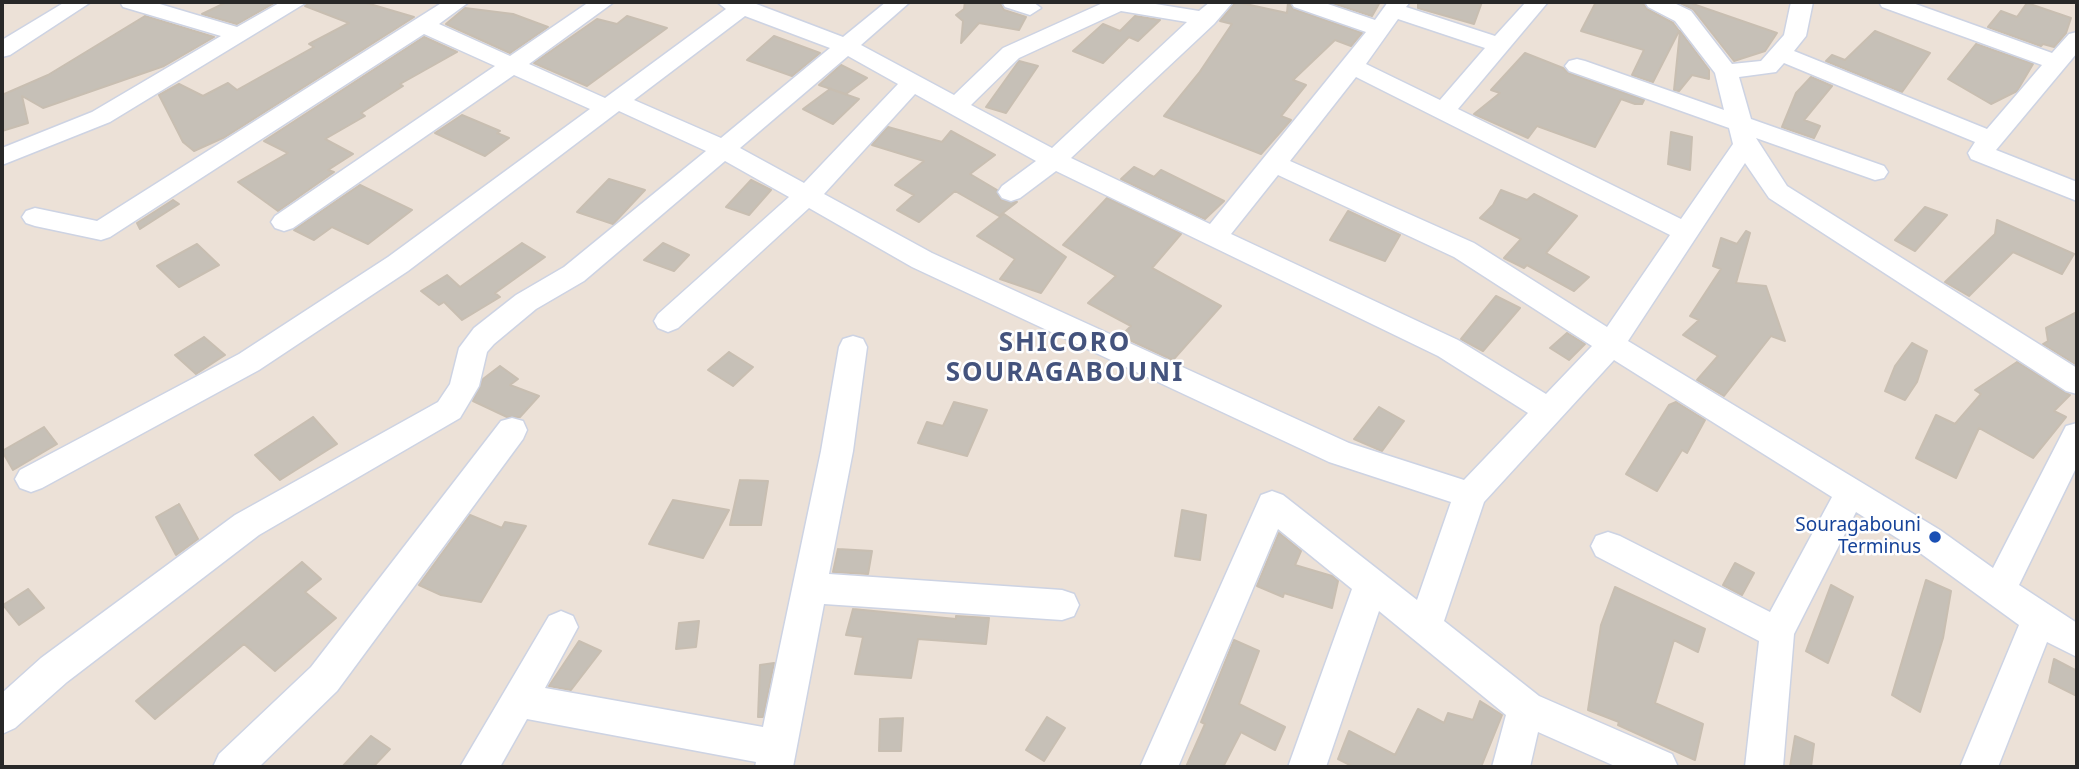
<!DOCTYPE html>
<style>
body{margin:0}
#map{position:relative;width:2079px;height:769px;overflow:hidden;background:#ece1d7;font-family:"Noto Sans",sans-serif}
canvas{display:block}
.frame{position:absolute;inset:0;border:4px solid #282828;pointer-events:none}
</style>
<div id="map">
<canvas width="2079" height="769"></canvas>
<div class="frame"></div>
</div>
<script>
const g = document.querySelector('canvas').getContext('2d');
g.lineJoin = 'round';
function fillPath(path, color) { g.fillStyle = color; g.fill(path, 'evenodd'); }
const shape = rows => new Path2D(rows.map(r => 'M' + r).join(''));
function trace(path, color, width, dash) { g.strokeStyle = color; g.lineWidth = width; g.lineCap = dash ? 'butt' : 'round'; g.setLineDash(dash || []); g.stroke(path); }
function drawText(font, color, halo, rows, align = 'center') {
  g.font = font + ' "Noto Sans",sans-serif'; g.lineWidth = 5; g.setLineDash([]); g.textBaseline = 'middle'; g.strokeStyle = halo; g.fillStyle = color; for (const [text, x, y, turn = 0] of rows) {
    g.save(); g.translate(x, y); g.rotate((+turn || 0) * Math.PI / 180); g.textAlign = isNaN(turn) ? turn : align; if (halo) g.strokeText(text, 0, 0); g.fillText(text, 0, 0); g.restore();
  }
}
const building = shape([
 [227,2,276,2,237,24,202,14,227,2],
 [309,2,363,2,414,17,225,137,194,151,183,142,159,95,179,84,203,96,228,83,237,90,314,47,309,44,349,23,305,6,309,2],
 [965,2,999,2,1004,10,1026,17,1019,30,979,23,961,43,963,21,956,15,964,9,965,2],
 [1236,2,1287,13,1288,2,1293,9,1362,33,1351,46,1335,40,1293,80,1306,85,1281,116,1291,120,1261,154,1164,116,1199,73,1232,24,1220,21,1236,2],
 [1329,2,1380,2,1372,16,1329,2],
 [1418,2,1482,2,1474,24,1418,8,1418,2],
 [1596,2,1642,2,1647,9,1673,23,1679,31,1653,82,1632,75,1644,50,1581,31,1596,2],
 [1678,2,1694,2,1693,4,1777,33,1765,51,1734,61,1693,9,1678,2],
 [2027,3,2071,18,2066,33,2054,47,2043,44,2041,46,1988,27,2001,11,2017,17,2027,3],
 [465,8,513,14,548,27,510,53,446,24,465,8],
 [145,16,214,37,164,66,43,108,22,96,28,123,2,131,2,95,48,75,145,16],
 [627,16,667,28,587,86,534,63,597,19,617,24,627,16],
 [1135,16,1160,20,1138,41,1129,37,1103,63,1073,51,1103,24,1120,31,1135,16],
 [1680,31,1709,70,1709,79,1692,75,1679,91,1674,90,1680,31],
 [1875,31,1930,53,1902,92,1826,61,1832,55,1845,60,1875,31],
 [774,36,820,53,792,76,747,60,774,36],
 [424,37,457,52,400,84,403,86,361,113,365,116,325,139,353,154,328,170,334,172,278,211,238,182,288,153,264,141,424,37],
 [1976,44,2033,64,2017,91,1991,104,1948,79,1976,44],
 [1525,53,1563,68,1568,73,1644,100,1642,104,1635,104,1621,99,1595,147,1537,126,1528,138,1474,114,1500,93,1491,90,1525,53],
 [1019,61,1038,66,1006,113,986,107,1019,61],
 [841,65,867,78,846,94,819,85,841,65],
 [1811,77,1832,86,1804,120,1820,126,1814,138,1782,127,1796,93,1811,77],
 [830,89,859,99,833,124,803,109,830,89],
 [462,115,500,131,497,133,509,138,485,156,435,133,462,115],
 [888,127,942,142,951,131,995,155,970,174,997,190,1001,200,1017,202,999,216,955,191,919,222,897,210,914,195,895,185,924,161,872,145,888,127],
 [1671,132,1692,137,1690,170,1668,164,1671,132],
 [1134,167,1154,177,1161,170,1224,201,1205,219,1121,179,1134,167],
 [609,179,645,190,613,224,577,212,609,179],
 [751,180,771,190,749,215,726,207,751,180],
 [360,185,412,210,368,244,332,227,314,240,294,230,360,185],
 [1501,190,1527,200,1534,194,1577,216,1546,253,1589,277,1574,291,1527,265,1524,268,1504,258,1521,239,1480,218,1493,205,1501,190],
 [1107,198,1181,234,1152,268,1221,306,1173,360,1121,336,1131,326,1088,303,1116,276,1063,245,1107,198],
 [173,200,179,204,140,229,137,223,173,200],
 [1925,207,1947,215,1915,251,1895,240,1925,207],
 [1348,211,1400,235,1385,261,1330,240,1348,211],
 [1004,214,1066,257,1041,293,1000,279,1015,259,977,236,1004,214],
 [1997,220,2074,254,2062,274,2013,252,1969,296,1945,282,1995,234,1997,220],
 [1746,231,1750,233,1736,283,1766,286,1785,341,1771,336,1724,396,1697,380,1718,356,1683,335,1699,320,1690,316,1721,269,1713,266,1721,238,1737,244,1746,231],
 [522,243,545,257,495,293,500,297,462,320,444,302,439,305,421,291,447,275,460,287,522,243],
 [663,243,689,255,674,271,644,260,663,243],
 [197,244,219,265,179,287,157,266,197,244],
 [1496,296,1520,308,1483,351,1461,339,1496,296],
 [2077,312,2077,365,2043,344,2048,341,2046,328,2077,312],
 [1567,333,1585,344,1569,360,1550,348,1567,333],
 [204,337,225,355,196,374,175,355,204,337],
 [1912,343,1927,351,1917,382,1905,400,1885,391,1895,366,1912,343],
 [729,352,753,367,733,386,708,370,729,352],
 [2017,362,2070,395,2054,411,2066,417,2033,458,1979,428,1956,478,1916,458,1936,415,1955,424,1981,394,1975,390,2017,362],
 [500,366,518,379,510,385,539,396,520,417,507,417,473,401,483,379,500,366],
 [954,402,987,410,967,456,918,443,927,422,943,426,954,402],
 [1676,402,1705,420,1687,453,1682,450,1657,491,1626,474,1669,405,1676,402],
 [1379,407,1404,421,1382,451,1354,439,1379,407],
 [313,417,337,444,280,480,255,455,313,417],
 [44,427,57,444,13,470,2,451,44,427],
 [740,480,768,481,761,525,730,525,740,480],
 [673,500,729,510,703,558,649,544,673,500],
 [179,504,198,539,176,555,156,517,179,504],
 [1182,510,1206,515,1200,560,1175,556,1182,510],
 [470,515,502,528,505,522,526,526,481,602,441,595,419,585,470,515],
 [1279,533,1301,551,1295,565,1332,576,1338,581,1332,608,1284,593,1283,597,1257,586,1279,533],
 [838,549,872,551,868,574,833,572,838,549],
 [302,562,321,579,305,592,336,618,275,671,244,644,155,719,136,701,302,562],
 [1735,563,1754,573,1742,595,1723,585,1735,563],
 [1926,580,1951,591,1943,638,1920,712,1892,695,1926,580],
 [1831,585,1853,597,1828,663,1806,651,1831,585],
 [1615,587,1705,629,1698,652,1674,640,1655,703,1703,724,1695,760,1618,725,1619,722,1588,710,1601,625,1615,587],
 [28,589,44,608,19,625,3,605,28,589],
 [853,609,956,619,956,616,989,618,986,644,918,639,911,678,855,674,863,637,846,635,853,609],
 [699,621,696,647,676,649,679,623,699,621],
 [1234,640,1259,651,1239,704,1285,727,1275,750,1241,732,1223,767,1186,767,1205,724,1201,722,1234,640],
 [579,641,601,651,571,690,549,686,579,641],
 [2054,659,2077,671,2077,696,2049,682,2054,659],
 [774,663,763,717,758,717,760,665,774,663],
 [1480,701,1502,715,1481,767,1354,767,1338,759,1349,731,1395,755,1418,709,1444,723,1448,713,1473,720,1480,701],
 [1047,717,1065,728,1044,761,1026,750,1047,717],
 [903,718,901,751,879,751,880,719,903,718],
 [371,736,390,749,373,767,342,767,371,736],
 [1795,736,1814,744,1811,767,1790,767,1795,736]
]);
fillPath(building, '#c6c0b7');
trace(building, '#c8beb1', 2);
const minor = shape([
 [65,2,91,2,10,55,2,57,2,40,65,2],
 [120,2,153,2,237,27,281,2,307,2,110,122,2,165,2,148,92,112,221,36,123,7,120,2],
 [443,2,469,2,439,24,510,56,589,2,614,2,529,64,605,98,726,9,717,2,751,2,843,37,886,2,910,2,861,45,954,95,1003,48,1105,2,1143,2,1199,11,1210,2,1233,2,1214,24,1071,158,1210,224,1366,32,1294,7,1291,2,1322,2,1375,20,1388,2,1410,2,1406,7,1495,36,1526,2,1548,2,1458,109,1681,219,1733,144,1729,128,1569,71,1565,66,1569,61,1577,59,1585,61,1724,110,1715,73,1675,21,1648,7,1645,2,1672,2,1691,11,1732,64,1761,61,1784,35,1791,2,1813,2,1806,36,1794,51,1987,129,2042,65,1882,7,1879,2,1910,2,2052,53,2069,34,2077,32,2077,53,1996,150,2077,182,2077,201,1971,159,1968,153,1975,142,1784,63,1776,72,1739,77,1751,119,1884,166,1888,172,1884,178,1875,180,1756,138,1787,186,2077,368,2077,394,2066,391,1769,198,1745,163,1628,341,1940,530,1993,568,2066,426,2077,423,2077,466,2019,585,2077,623,2077,657,2047,642,1998,767,1960,767,2019,625,1916,550,1856,512,1794,634,1783,767,1745,767,1759,641,1596,556,1591,546,1596,536,1608,532,1620,536,1770,612,1832,497,1614,360,1484,502,1444,621,1539,696,1672,754,1678,767,1617,767,1538,732,1530,767,1492,767,1506,715,1379,611,1326,767,1288,767,1352,589,1278,529,1178,767,1140,767,1261,495,1272,491,1283,495,1417,600,1451,502,1329,462,912,267,809,208,678,328,668,332,658,328,654,321,658,314,789,197,725,161,584,281,536,309,494,344,487,352,479,386,460,418,259,535,67,682,15,728,2,734,2,693,41,658,235,515,438,402,450,384,459,348,474,328,516,295,564,267,706,151,619,111,408,271,259,370,42,488,31,492,20,488,15,479,20,470,239,354,388,257,590,109,514,75,293,228,284,231,275,228,271,222,275,216,495,66,424,34,110,237,101,240,35,226,26,223,22,217,26,211,35,208,97,221,443,2],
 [1121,11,1187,22,1052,148,971,105,1019,58,1121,11],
 [745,16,830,48,721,138,634,100,745,16],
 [1398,19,1485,48,1440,100,1366,64,1398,19],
 [848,56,898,84,804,183,740,148,848,56],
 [1356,77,1670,235,1607,327,1474,243,1290,161,1356,77],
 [915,94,1036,161,1002,186,998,192,1002,198,1011,201,1020,198,1056,171,1438,356,1528,413,1464,480,1349,443,932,253,824,194,915,94],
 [1278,175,1454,257,1592,346,1546,394,1458,340,1231,234,1278,175],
 [1002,2,1033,2,1041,8,1030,15,1005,7,1002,2],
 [853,336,863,339,867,347,853,451,829,574,1062,590,1074,594,1079,605,1074,616,1062,620,824,604,793,767,755,767,756,762,527,719,500,767,460,767,549,616,561,611,573,616,578,627,545,688,763,727,821,451,839,347,843,339,853,336],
 [512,418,523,421,527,430,523,439,337,691,259,767,213,767,219,754,311,667,501,421,512,418]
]);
trace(minor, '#cdd3e3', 3);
fillPath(minor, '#fff');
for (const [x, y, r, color] of [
 [1935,537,7,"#1a4fb4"]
]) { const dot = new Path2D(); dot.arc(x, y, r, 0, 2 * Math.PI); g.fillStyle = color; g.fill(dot); trace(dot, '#fff', 2.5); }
drawText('19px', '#164399', '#fff', [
 ["Souragabouni",1921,526],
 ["Terminus",1921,548]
], 'right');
g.letterSpacing = '2px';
drawText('bold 26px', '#44537d', '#fff', [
 ["SHICORO",1065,344],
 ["SOURAGABOUNI",1065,374]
]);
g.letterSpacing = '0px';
</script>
